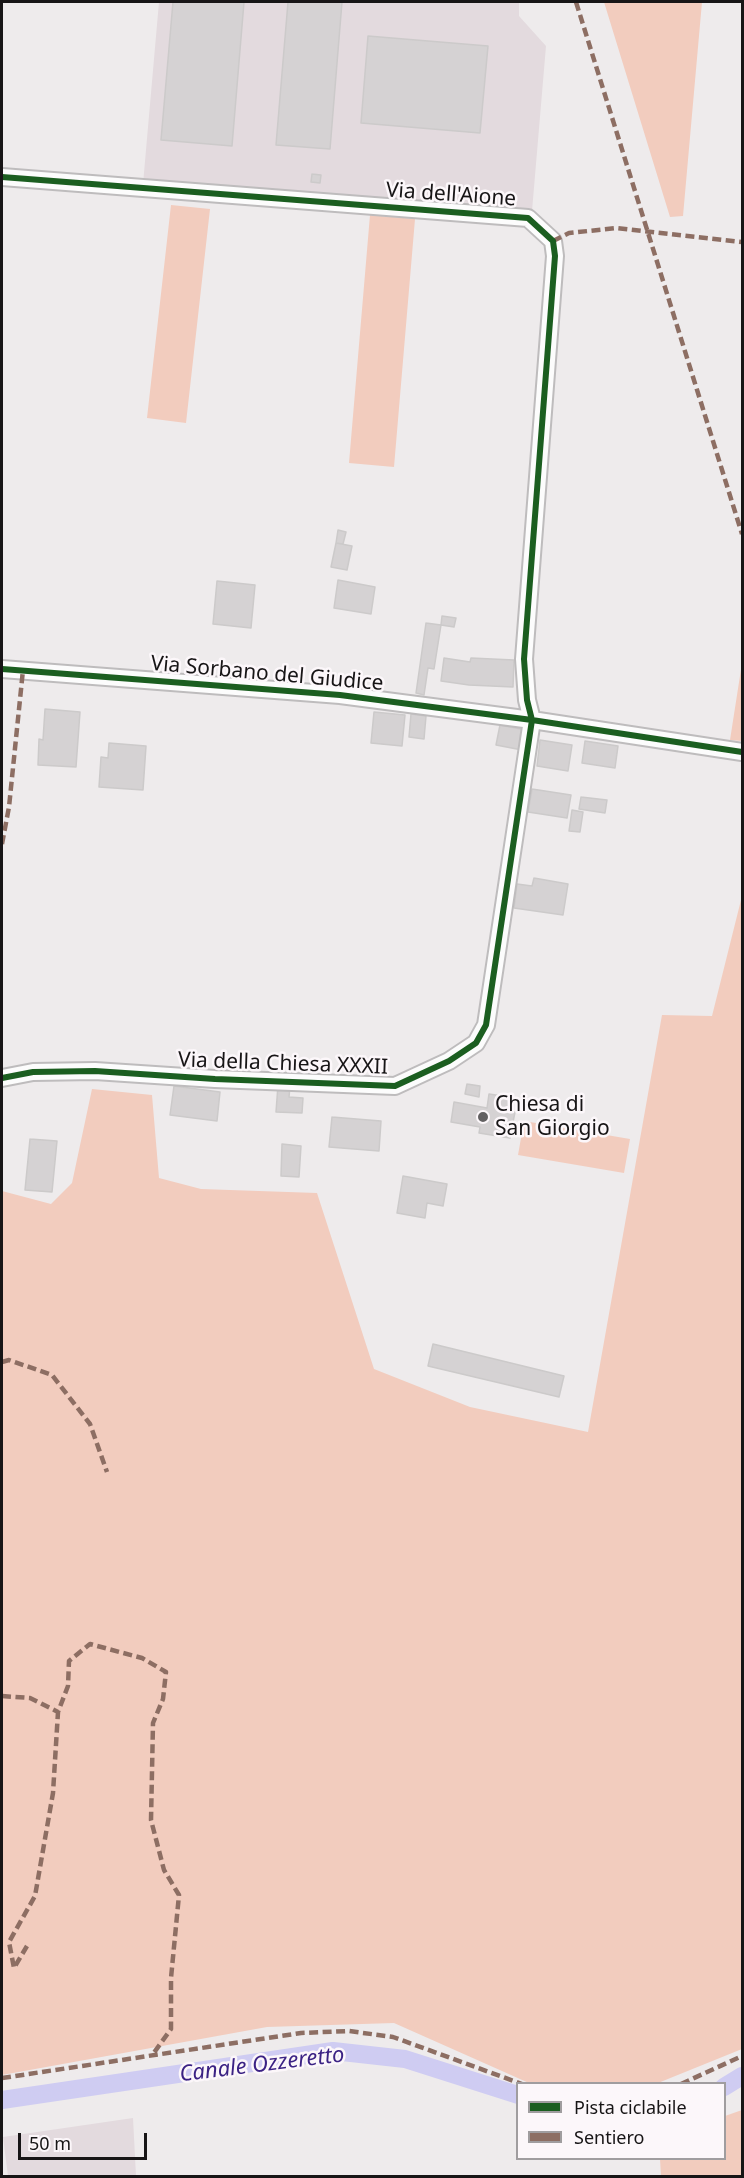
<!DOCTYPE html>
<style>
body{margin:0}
#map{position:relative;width:744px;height:2178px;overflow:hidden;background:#eeebec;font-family:"Noto Sans",sans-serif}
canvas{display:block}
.frame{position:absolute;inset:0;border:3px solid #171516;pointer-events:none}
.legend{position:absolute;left:516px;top:2082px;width:210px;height:78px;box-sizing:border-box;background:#fcf7fa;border:2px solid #a09d9f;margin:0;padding:8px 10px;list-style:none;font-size:18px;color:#171516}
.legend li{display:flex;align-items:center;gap:12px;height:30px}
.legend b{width:30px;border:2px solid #a09d9f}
.scale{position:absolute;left:18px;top:2133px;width:129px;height:27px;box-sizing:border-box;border:3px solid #171516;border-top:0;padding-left:8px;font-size:18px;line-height:21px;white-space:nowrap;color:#171516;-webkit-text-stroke:4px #fcf7fa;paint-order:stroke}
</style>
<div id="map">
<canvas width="744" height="2178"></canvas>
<div class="frame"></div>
<ul class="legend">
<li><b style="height:8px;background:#1b5e20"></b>Pista ciclabile</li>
<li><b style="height:8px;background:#8d6e63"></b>Sentiero</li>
</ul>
<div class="scale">50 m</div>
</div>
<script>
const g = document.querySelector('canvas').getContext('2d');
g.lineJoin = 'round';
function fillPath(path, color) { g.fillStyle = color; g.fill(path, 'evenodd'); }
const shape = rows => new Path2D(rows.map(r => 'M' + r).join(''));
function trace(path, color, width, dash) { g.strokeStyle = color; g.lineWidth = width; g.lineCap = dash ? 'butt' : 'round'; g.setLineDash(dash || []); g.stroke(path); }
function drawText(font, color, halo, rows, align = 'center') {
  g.font = font + ' "Noto Sans",sans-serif'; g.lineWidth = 5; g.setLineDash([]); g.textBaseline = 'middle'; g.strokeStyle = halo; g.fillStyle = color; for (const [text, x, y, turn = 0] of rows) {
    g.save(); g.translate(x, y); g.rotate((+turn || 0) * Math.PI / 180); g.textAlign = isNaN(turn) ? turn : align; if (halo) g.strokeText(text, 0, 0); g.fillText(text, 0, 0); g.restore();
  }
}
fillPath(shape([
 [159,2,519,2,519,16,546,46,532,211,143,184],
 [133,2118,136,2176,8,2176,3,2137]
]), '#e3dade');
fillPath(shape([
 [604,2,702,2,683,216,670,217],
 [171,205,210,209,186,423,147,418],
 [370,215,415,219,394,467,349,463],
 [742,663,742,741,730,740],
 [742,896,742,2049,658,2083,529,2083,394,2023,267,2027,2,2075,2,1191,51,1204,72,1183,92,1089,152,1095,159,1178,201,1189,317,1193,374,1369,470,1407,588,1432,662,1015,712,1016],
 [524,1121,630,1139,624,1173,518,1155],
 [742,2110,742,2176,661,2176,660,2159,724,2158,725,2116]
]), '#f2ccbe');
trace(shape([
 [724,2087,742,2076],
 [2,2100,333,2051,405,2059,518,2095]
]), '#cfccf2', 18);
const building = shape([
 [173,2,244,2,232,146,161,140,173,2],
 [288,2,342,2,330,149,276,145,288,2],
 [368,36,488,46,480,133,361,123,368,36],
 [312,174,321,175,320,183,311,182,312,174],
 [338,530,346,532,343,544,336,543,338,530],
 [336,543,352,546,347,570,331,567,336,543],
 [338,580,375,587,371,614,334,608,338,580],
 [217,581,255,585,251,628,213,624,217,581],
 [442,616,456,618,454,627,441,625,442,616],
 [426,623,441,625,434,669,428,668,424,695,416,693,426,623],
 [444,658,470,662,471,658,514,660,513,687,469,685,441,681,444,658],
 [45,709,80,712,76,767,38,765,39,739,43,740,45,709],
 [374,712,405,715,402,746,371,743,374,712],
 [411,714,426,716,424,739,409,737,411,714],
 [500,725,526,730,522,750,496,745,500,725],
 [540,740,572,745,568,771,537,766,540,740],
 [585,741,618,746,615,768,582,763,585,741],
 [109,743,146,746,143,790,99,787,101,757,108,758,109,743],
 [532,789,571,795,567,818,528,812,532,789],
 [581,797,607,800,605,813,579,809,581,797],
 [572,810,583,812,580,832,569,831,572,810],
 [534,878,568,884,563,915,514,908,517,884,532,886,534,878],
 [467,1084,480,1086,479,1097,465,1094,467,1084],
 [278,1085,290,1086,289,1097,303,1098,302,1113,276,1112,278,1085],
 [174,1086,220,1092,217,1121,170,1115,174,1086],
 [489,1094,509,1097,507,1110,515,1112,510,1138,479,1133,480,1127,451,1122,454,1102,487,1108,489,1094],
 [332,1117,381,1121,379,1151,329,1147,332,1117],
 [30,1139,57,1141,52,1192,25,1190,30,1139],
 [282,1144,301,1146,299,1177,281,1176,282,1144],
 [403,1176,447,1184,443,1206,427,1203,425,1218,397,1213,403,1176],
 [433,1344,564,1376,559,1397,428,1366,433,1344]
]);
fillPath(building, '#d5d2d3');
trace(building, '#cccaca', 1.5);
const street = shape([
 [2,177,528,218,553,241,555,256,524,659,527,700,532,720,486,1025,476,1043,449,1061,395,1086,215,1079,95,1071,33,1072,2,1078],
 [2,669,340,695,532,720,742,752]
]);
trace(street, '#bebcbd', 20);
trace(street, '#fcfcfc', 16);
trace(shape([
 [576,2,742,534],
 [553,241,569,233,617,228,742,242],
 [2,844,9,807,23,670],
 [2,1362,9,1360,52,1375,90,1424,107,1472],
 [2,1696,30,1698,58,1712],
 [27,1946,14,1968,9,1942,35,1896,53,1793,58,1712,68,1686,69,1661,90,1644,142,1658,166,1672,163,1699,153,1723,151,1820,164,1870,179,1895,171,1978,171,2029,153,2054],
 [2,2078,301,2033,349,2031,393,2037,522,2084],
 [681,2084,742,2056]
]), '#8d6e63', 4.5, [9, 4.5]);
trace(shape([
 [2,177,528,218,553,241,555,256,524,659,527,700,532,720,486,1025,476,1043,449,1061,395,1086,215,1079,95,1071,33,1072,2,1078],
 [2,669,340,695,532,720,742,752]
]), '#1b5e20', 6);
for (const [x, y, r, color] of [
 [483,1117,6,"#626061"]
]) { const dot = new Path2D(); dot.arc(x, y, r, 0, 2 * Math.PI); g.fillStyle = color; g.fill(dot); trace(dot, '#fcf7fa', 2); }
drawText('21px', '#171516', '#fcf7fa', [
 ["Via dell'Aione",451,195,4],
 ["Via Sorbano del Giudice",267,674,5],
 ["Via della Chiesa XXXII",283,1064,2]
]);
drawText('21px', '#171516', '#fcf7fa', [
 ["Chiesa di",495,1105],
 ["San Giorgio",495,1129]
], 'left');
drawText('italic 22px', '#3b2284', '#fcf7fa', [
 ["Canale Ozzeretto",262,2065,-7]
]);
</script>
